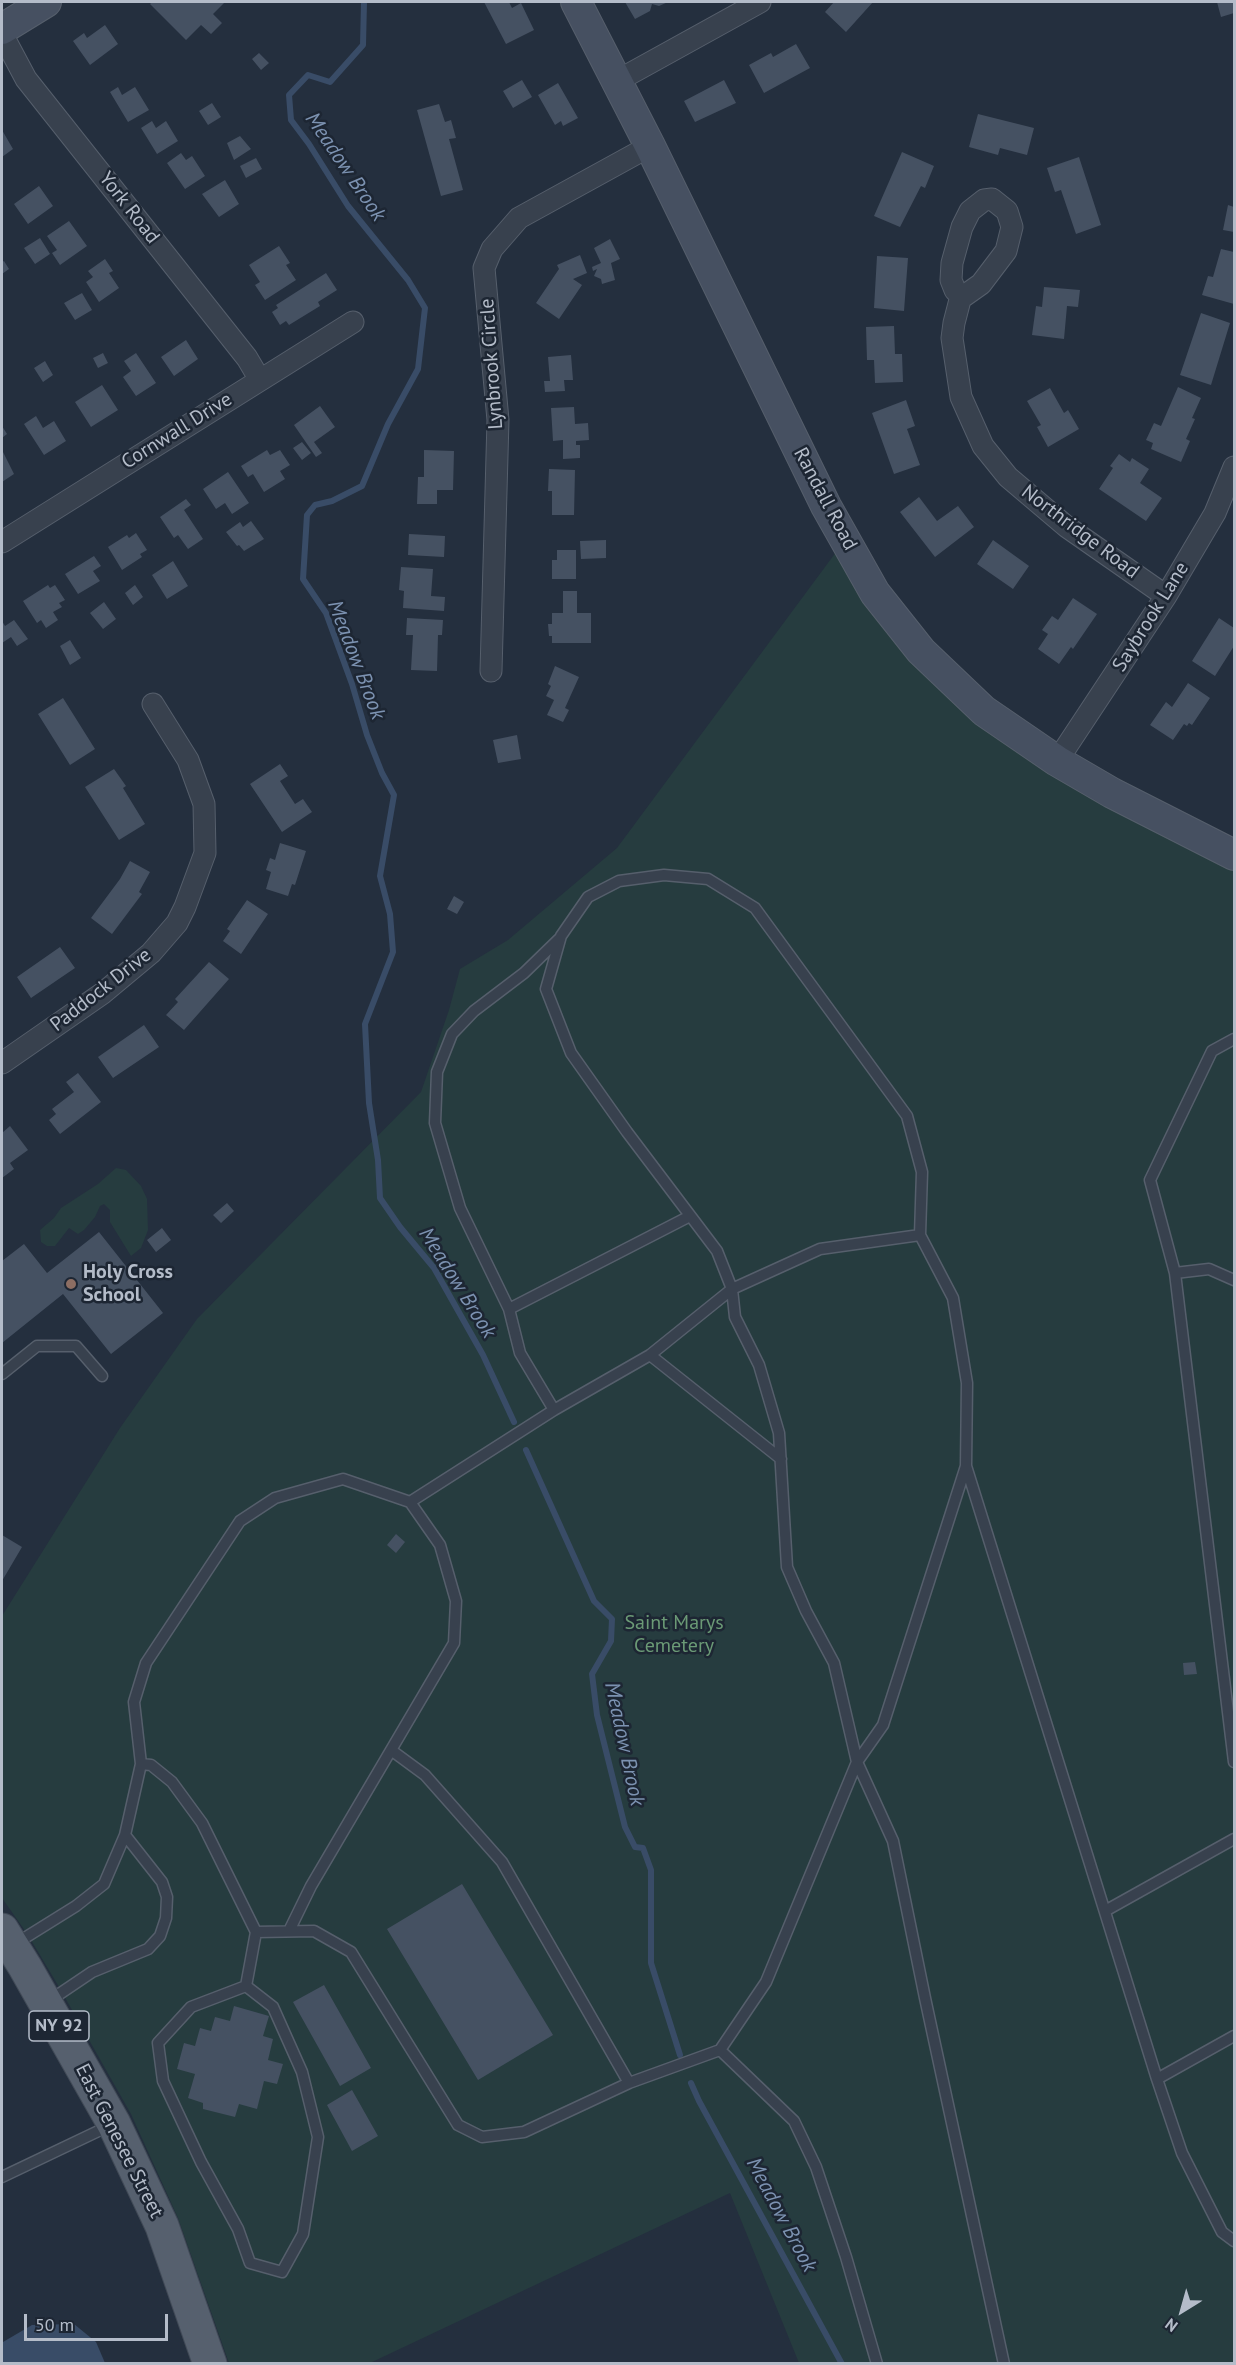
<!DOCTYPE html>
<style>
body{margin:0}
#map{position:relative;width:1236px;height:2365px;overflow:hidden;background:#242f3e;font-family:"PT Sans",sans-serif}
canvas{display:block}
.frame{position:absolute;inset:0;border:3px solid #b4bcc9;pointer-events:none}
.north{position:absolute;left:1152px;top:2281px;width:60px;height:60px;-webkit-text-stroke:4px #1d2633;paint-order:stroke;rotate:217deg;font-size:16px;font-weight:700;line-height:24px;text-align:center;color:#b4bcc9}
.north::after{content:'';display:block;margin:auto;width:21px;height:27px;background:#b4bcc9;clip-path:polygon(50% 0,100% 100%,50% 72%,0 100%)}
.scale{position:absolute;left:24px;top:2314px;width:144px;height:27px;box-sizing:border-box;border:3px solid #b4bcc9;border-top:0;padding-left:8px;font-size:18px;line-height:21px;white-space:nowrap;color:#b4bcc9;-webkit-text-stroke:4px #1d2633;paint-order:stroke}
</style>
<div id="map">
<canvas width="1236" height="2365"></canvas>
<div class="frame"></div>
<div class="north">N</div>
<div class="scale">50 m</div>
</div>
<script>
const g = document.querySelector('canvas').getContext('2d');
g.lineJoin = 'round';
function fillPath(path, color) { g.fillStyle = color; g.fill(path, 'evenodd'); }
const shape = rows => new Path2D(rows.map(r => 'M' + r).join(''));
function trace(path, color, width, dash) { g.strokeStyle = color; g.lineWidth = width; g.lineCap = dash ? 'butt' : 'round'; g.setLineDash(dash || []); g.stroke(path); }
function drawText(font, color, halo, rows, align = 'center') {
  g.font = font + ' "PT Sans",sans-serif'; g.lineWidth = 5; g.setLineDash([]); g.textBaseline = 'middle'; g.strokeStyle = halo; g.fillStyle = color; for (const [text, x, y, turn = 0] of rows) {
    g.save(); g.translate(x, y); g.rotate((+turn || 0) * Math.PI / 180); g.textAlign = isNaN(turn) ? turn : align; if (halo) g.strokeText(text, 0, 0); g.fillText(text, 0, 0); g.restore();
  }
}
fillPath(shape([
 [845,540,984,711,1234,855,1234,2363,799,2363,730,2193,370,2363,229,2363,178,2218,131,2114,59,1987,28,1935,2,1898,2,1616,120,1428,197,1319,421,1092,449,1010,460,969,508,940,617,848],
 [116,1168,126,1170,141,1186,147,1199,148,1230,141,1248,131,1256,110,1222,110,1210,104,1204,100,1206,95,1217,84,1230,78,1234,69,1228,55,1246,47,1246,41,1242,40,1230,54,1218,61,1208,98,1184]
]), '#263c3f');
fillPath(shape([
 [74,2324,96,2342,105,2363,2,2363,3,2342,32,2325]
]), '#394c67');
trace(shape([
 [364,2,363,45,330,82,308,75,289,95,291,120,309,144,348,206,408,280,425,308,418,369,388,424,362,486,332,501,315,505,307,515,303,579,326,613,352,684,367,735,382,773,394,795,380,876,390,914,393,952,365,1024,369,1103,378,1160,380,1198,400,1227,434,1268,483,1355,514,1422],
 [526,1450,594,1601,612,1619,611,1641,592,1674,597,1715,625,1827,635,1847,643,1848,651,1870,651,1963,680,2055],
 [691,2083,699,2101,842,2364]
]), '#394c67', 6);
fillPath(shape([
 [152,2,225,2,213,14,222,23,211,34,201,25,186,40,150,4],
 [484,2,509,2,512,8,521,3,534,30,506,44],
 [625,2,668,2,659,6,652,4,650,11,635,19],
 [834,2,873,2,846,32,825,12],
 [1217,2,1234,2,1234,13,1221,17],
 [105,25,118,44,90,65,73,41,84,33,87,38],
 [796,44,810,68,764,93,749,65,771,53,773,57],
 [259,53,269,63,261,70,252,59],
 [522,80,532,97,513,108,503,91],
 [724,80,736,103,695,122,684,101],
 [558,83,578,118,563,126,561,121,555,125,538,95],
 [118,87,122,95,135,87,149,110,128,122,110,92],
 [212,103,221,117,208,125,199,111],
 [439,104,445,122,451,120,456,138,449,139,463,190,441,196,417,110],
 [978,114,1034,128,1027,155,1000,148,998,155,969,147],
 [152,121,156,128,166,121,178,141,157,154,141,128],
 [2,130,13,149,2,157],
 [240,136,251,149,234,160,227,143],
 [902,152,934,166,925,188,921,186,900,227,874,216],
 [181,153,186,160,192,156,205,176,185,189,167,163],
 [1079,157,1101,225,1076,234,1061,190,1055,192,1047,168],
 [256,158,262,169,246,178,240,166],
 [225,180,239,204,219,217,202,194],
 [39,186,53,206,28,224,14,204],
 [1228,205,1234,207,1234,232,1223,230],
 [69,221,87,246,60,265,52,253,57,250,47,236],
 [40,238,50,254,35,264,24,248],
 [610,239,620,259,611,263,615,280,602,284,601,279,594,276,597,269,593,271,592,267,601,263,594,248],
 [279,246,290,263,286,265,296,280,265,300,255,285,260,282,249,265],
 [1221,249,1234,252,1234,304,1202,295,1208,276,1213,277],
 [580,255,587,273,573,279,582,285,559,319,536,303,559,269,557,265],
 [877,256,908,258,904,311,874,308],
 [105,259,113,271,109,273,119,288,99,302,86,282,93,277,88,271],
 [4,261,9,269,2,274,2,262],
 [326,273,337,290,318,302,320,306,289,325,286,321,280,325,272,312,278,308,276,305],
 [1044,287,1080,290,1078,307,1067,306,1064,339,1032,335,1036,306,1042,307],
 [82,293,92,310,75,320,64,303],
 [1201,313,1230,323,1211,385,1180,375],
 [894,326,895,354,902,354,903,382,875,383,874,360,867,360,866,327],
 [186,340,198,359,174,376,161,357],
 [103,353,108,363,98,368,93,358],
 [136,353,156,383,136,396,123,377,131,371,124,361],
 [571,355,573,380,564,380,565,391,545,392,544,381,550,381,548,357],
 [45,361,53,375,43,382,34,368],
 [102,385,118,410,91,427,75,402],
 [1178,387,1201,398,1192,418,1195,419,1186,439,1190,441,1181,462,1151,449,1153,443,1146,440,1154,423,1161,426],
 [1050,388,1064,413,1068,410,1079,429,1048,447,1037,427,1041,425,1027,401],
 [906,400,915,426,907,429,920,465,894,474,872,413],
 [320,406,335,427,314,442,322,453,316,457,294,425],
 [574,407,575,424,588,423,589,440,576,441,576,445,580,445,580,458,563,459,563,440,553,441,551,408],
 [36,416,43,428,54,421,66,441,44,455,24,424],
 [2,426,7,434,2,438],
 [302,442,311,453,302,460,293,448],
 [2,450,14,474,2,482],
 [267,450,270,455,280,450,290,465,280,471,285,479,264,492,253,474,248,477,241,466],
 [424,450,454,451,453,490,437,490,437,504,417,504,418,477,424,477],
 [1119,454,1130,462,1132,458,1149,469,1140,483,1162,498,1146,521,1099,489,1113,468,1110,466],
 [549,469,575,470,574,515,552,515,552,491,548,491],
 [228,472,249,503,232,514,225,503,216,509,203,489],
 [919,497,937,521,958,506,974,527,935,557,900,512],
 [186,499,191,505,184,510,203,539,188,549,178,535,174,538,160,517],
 [251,521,264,539,244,551,239,545,237,546,226,532,240,522,243,527],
 [136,533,147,550,140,554,142,557,122,570,108,547,127,535,129,538],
 [409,534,445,536,444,557,408,555],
 [606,540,606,558,581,559,580,541],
 [993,540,1029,566,1013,589,977,564],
 [557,550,576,550,576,579,552,579,552,560,557,560],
 [94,556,101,566,93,571,100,581,78,594,65,574],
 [173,561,188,586,167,599,152,575],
 [401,567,433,569,431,596,445,597,444,611,403,608,404,591,399,590],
 [48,585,50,588,55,585,65,600,59,603,62,607,53,612,58,620,46,628,41,620,37,623,23,601],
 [135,585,143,597,133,605,125,593],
 [563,591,577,591,577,613,591,613,591,643,552,643,552,636,549,636,548,624,552,624,552,613,563,613],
 [1073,598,1097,614,1073,649,1071,647,1059,664,1038,649,1048,634,1042,630,1052,616,1058,620],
 [104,602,116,619,103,629,90,613],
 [407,618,443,620,442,635,438,635,437,671,411,670,413,635,406,635],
 [1219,618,1234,628,1234,646,1215,676,1192,661],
 [14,620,28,639,17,646,11,637,2,643,2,621,5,626],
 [70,640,81,658,70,665,60,646],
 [555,666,579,677,565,708,569,710,563,722,547,715,554,700,546,696,551,686,548,684],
 [1188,683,1210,698,1192,725,1189,723,1187,726,1184,724,1173,740,1150,725,1166,702,1172,707],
 [63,698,95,749,70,765,38,714],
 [517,735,521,759,498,763,493,740],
 [280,764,288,776,280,781,295,804,303,799,312,812,282,832,250,784],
 [114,769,126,786,123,788,145,824,119,840,85,787],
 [280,843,306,851,295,885,292,884,288,896,266,889,271,872,266,870,270,858,275,860],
 [130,861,150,872,139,892,142,894,112,934,91,918,120,879],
 [454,896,464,902,457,914,447,909],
 [247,900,268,914,241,954,223,941,230,931,227,929],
 [60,947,75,968,31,998,17,977],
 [209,962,229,979,184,1030,166,1015,178,1002,175,999],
 [144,1025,159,1047,113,1078,98,1057],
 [78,1073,101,1102,60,1134,49,1120,56,1114,52,1109,74,1092,66,1082],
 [10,1126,28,1150,10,1163,14,1169,2,1178,2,1133],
 [227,1203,234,1211,221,1223,213,1215],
 [162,1228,171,1240,156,1252,147,1240],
 [99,1232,163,1313,111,1354,63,1294,2,1343,2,1261,24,1244,47,1273],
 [396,1534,405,1542,396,1553,387,1545],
 [2,1535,22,1547,2,1581],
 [1195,1662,1197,1674,1184,1675,1183,1663],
 [462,1884,553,2035,478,2080,387,1929],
 [324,1985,371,2068,340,2086,293,2002],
 [234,2006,269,2016,263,2036,273,2039,268,2060,283,2064,277,2084,264,2081,257,2109,239,2104,235,2117,203,2109,203,2103,188,2098,195,2074,177,2069,184,2043,195,2046,200,2028,211,2031,215,2017,230,2021],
 [352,2090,378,2136,352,2151,327,2105]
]), '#455162');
const lane = shape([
 [1234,1039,1212,1051,1150,1180,1175,1273,1234,1762],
 [1175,1273,1209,1269,1234,1280],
 [509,1309,690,1216],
 [650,1355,781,1459],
 [2,1374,37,1346,76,1346,102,1376],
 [554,1410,520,1353,509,1309,460,1208,435,1123,437,1072,452,1034,474,1011,524,973,559,939],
 [966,1466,1157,2079,1182,2153,1222,2232,1234,2241],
 [410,1502,554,1410,650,1355,732,1289,820,1249,920,1235,922,1172,907,1116,755,908,708,879,664,875,619,881,588,897,561,936,546,989,571,1053,627,1132,717,1251,732,1289,735,1317,759,1365,779,1433,787,1567,806,1611,834,1663,857,1762],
 [857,1762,883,1725,966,1466,967,1383,953,1298,920,1235],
 [141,1764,151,1765,172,1782,202,1823,256,1932,314,1931,351,1952,458,2125,482,2137,524,2132,629,2083,502,1862,425,1775,391,1750],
 [1105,1911,1234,1839],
 [15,1944,76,1906,104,1884,125,1835,141,1764,134,1702,146,1663,240,1521,275,1498,343,1479,410,1502,440,1545,456,1601,454,1643,311,1886,289,1931],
 [246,1986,273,2007,302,2072,318,2137,303,2234,282,2272,250,2263,238,2229,201,2162,163,2081,158,2043,191,2007,246,1986,256,1932],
 [49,2001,92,1972,148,1949,160,1936,166,1918,167,1897,162,1882,125,1835],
 [720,2050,794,2121,816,2167,846,2257,877,2364],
 [1157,2079,1234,2036],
 [629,2083,720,2050,766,1982,857,1762,893,1841,925,1998,1004,2364],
 [2,2177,111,2125]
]);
const street = shape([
 [2,34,26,79,247,358,260,380],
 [617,81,760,2],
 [992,199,1007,211,1012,227,1006,251,981,284,964,296,961,296,955,290,951,280,952,263,962,227,970,211,984,200,992,199],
 [961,296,954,323,952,338,961,397,983,446,1008,477,1067,527,1166,596],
 [2,542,353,322],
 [491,671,498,420,484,268,492,249,519,218,650,146],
 [1057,761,1166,596,1215,513,1234,467],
 [2,1063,103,993,151,953,177,923,185,907,205,853,204,804,188,760,153,704]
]);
const secondary = shape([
 [576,2,650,146,826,506,875,593,921,651,984,711,1057,761,1112,793,1234,855],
 [2,29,46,2]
]);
const primary = shape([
 [2,1930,25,1967,114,2124,162,2226,210,2364]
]);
trace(lane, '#565f6c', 13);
trace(street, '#565f6c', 23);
trace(secondary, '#565f6c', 32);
trace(primary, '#414a57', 35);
trace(lane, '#38414e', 10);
trace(street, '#38414e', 21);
trace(secondary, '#465061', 30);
trace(primary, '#56606e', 33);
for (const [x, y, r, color] of [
 [71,1284,6,"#8d6e63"]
]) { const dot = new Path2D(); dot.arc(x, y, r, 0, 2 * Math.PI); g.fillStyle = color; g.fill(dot); trace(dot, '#1d2633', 2); }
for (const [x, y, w] of [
 [59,2026,60]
]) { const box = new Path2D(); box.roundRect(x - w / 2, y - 15, w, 30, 4.5); g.fillStyle = '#1d2633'; g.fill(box); trace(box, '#b4bcc9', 1.5); }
drawText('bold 18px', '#b4bcc9', null, [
 ["NY 92",59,2026]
]);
drawText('20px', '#b4bcc9', '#1d2633', [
 ["York Road",129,208,52],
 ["Lynbrook Circle",492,364,-94],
 ["Cornwall Drive",177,431,-32],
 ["Randall Road",825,499,62],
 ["Northridge Road",1080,532,37],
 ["Saybrook Lane",1151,617,-58],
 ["Paddock Drive",101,990,-38],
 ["East Genesee Street",119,2141,63]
]);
drawText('bold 20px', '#b4bcc9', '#1d2633', [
 ["Holy Cross",83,1272],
 ["School",83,1295]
], 'left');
drawText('20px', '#6b9a76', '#1d2633', [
 ["Saint Marys",674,1623],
 ["Cemetery",674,1646]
]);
drawText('italic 21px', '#7c92b1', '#1d2633', [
 ["Meadow Brook",345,167,56],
 ["Meadow Brook",356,660,69],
 ["Meadow Brook",457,1283,58],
 ["Meadow Brook",624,1744,78],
 ["Meadow Brook",781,2215,62]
]);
</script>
